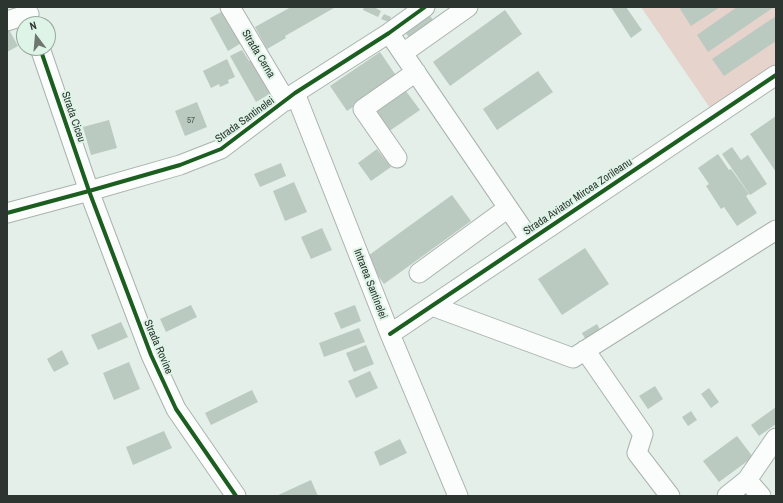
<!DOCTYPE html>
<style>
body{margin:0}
#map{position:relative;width:783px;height:503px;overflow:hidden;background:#e3efe8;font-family:"Archivo Narrow",sans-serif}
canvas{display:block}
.frame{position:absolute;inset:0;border:8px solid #2d3530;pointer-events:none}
.north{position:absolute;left:16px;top:16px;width:40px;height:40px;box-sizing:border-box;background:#def4e7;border:1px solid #97a89e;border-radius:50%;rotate:344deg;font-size:11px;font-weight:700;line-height:16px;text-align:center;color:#2d3530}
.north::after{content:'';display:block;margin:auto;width:14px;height:18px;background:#6d7670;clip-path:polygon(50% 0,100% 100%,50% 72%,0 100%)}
</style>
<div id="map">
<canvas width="783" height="503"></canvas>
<div class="frame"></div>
<div class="north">N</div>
</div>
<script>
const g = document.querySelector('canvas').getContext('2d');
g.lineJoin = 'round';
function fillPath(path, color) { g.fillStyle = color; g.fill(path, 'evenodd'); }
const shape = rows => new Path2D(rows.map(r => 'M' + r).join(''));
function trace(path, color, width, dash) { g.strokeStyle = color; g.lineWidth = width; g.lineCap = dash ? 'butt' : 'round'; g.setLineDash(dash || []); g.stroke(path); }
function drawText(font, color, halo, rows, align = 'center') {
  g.font = font + ' "Archivo Narrow",sans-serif'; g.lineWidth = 4; g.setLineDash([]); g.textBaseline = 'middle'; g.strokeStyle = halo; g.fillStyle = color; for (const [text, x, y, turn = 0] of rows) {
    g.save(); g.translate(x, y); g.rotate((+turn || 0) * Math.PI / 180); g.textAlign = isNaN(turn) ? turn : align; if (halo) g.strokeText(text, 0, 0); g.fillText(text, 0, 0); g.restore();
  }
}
fillPath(shape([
 [641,7,776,7,776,64,710,108]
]), '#e6d3cb');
fillPath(shape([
 [291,7,334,7,334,8,285,36,286,38,267,49,255,27],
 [364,7,374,7,381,11,378,17,363,10],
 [611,7,626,7,642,30,631,38],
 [682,7,720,7,691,26,680,9],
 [737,7,774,7,708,52,697,35],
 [225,10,243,42,228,51,210,18],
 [505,10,522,34,450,86,433,62],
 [428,13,436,24,411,41,404,30],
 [384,14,391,17,389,22,381,19],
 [776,16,776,41,724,76,712,59],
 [7,26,18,46,7,52],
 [242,50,249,61,253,60,271,93,256,102,230,56],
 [380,52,397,77,347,111,330,86],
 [227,59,235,77,228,80,229,83,220,87,219,84,211,88,203,71],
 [538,71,553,92,497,130,483,109],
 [403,87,420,110,388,132,372,108],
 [197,102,207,127,185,136,175,111],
 [776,116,776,172,750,134],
 [109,120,117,148,91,155,83,127],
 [732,147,741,160,748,155,767,184,750,195,722,154],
 [377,149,391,167,371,181,358,163],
 [718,154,729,170,731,169,749,194,746,196,757,213,737,226,724,207,721,209,706,186,709,184,698,168],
 [281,163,286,176,260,187,254,174],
 [294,182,307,212,285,221,273,191],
 [452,195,471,221,384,284,365,258],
 [322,228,332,250,311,259,301,237],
 [585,248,609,284,562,315,538,279],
 [191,305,197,317,166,332,160,319],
 [355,305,361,321,341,329,334,313],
 [121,322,128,337,98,350,91,335],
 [597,324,603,335,588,344,582,333],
 [359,328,365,342,324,357,319,343],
 [366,345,374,364,354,372,346,353],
 [62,350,69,364,54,372,47,359],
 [129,362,140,389,114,400,103,373],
 [370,371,378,388,356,398,348,381],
 [655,386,663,399,648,409,639,396],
 [709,388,719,402,711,408,701,394],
 [252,390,258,402,211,425,205,413],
 [776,407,776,424,759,436,751,425],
 [691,411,697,420,688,426,682,417],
 [164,431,172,448,133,465,126,447],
 [737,436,753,457,719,482,703,461],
 [400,439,407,453,380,466,374,452],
 [311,480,318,496,276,496]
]), '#bacac1');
const minor = shape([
 [230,7,286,101],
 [7,21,29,14],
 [389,33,530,240],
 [40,48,89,191,151,355,176,409,236,496],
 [403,53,468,7],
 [295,93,390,334,458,496],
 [397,158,363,109,416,72],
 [7,213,89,191,180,165,221,149,295,93,389,33,425,7],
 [419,273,508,208],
 [432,306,573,358,776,230],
 [390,334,776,75],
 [585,350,643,434,637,453,670,496],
 [747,480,761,496],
 [727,496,747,480,776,438]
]);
trace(minor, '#aab3ad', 21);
trace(minor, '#fbfdfc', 19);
trace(shape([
 [40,48,89,191,151,355,176,409,236,496],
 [7,213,89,191,180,165,221,149,295,93,389,33,425,7],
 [390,334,776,75]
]), '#1b5e20', 4);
drawText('9px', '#505a54', null, [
 ["57",191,121]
]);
drawText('11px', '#2d3530', '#def4e7', [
 ["Strada Cerna",258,54,59],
 ["Strada Ciceu",73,117,71],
 ["Strada Santinelei",245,120,-36],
 ["Strada Aviator Mircea Zorileanu",578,197,-34],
 ["Intrarea Santinelei",370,284,69],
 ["Strada Rovine",158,347,67]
]);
</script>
